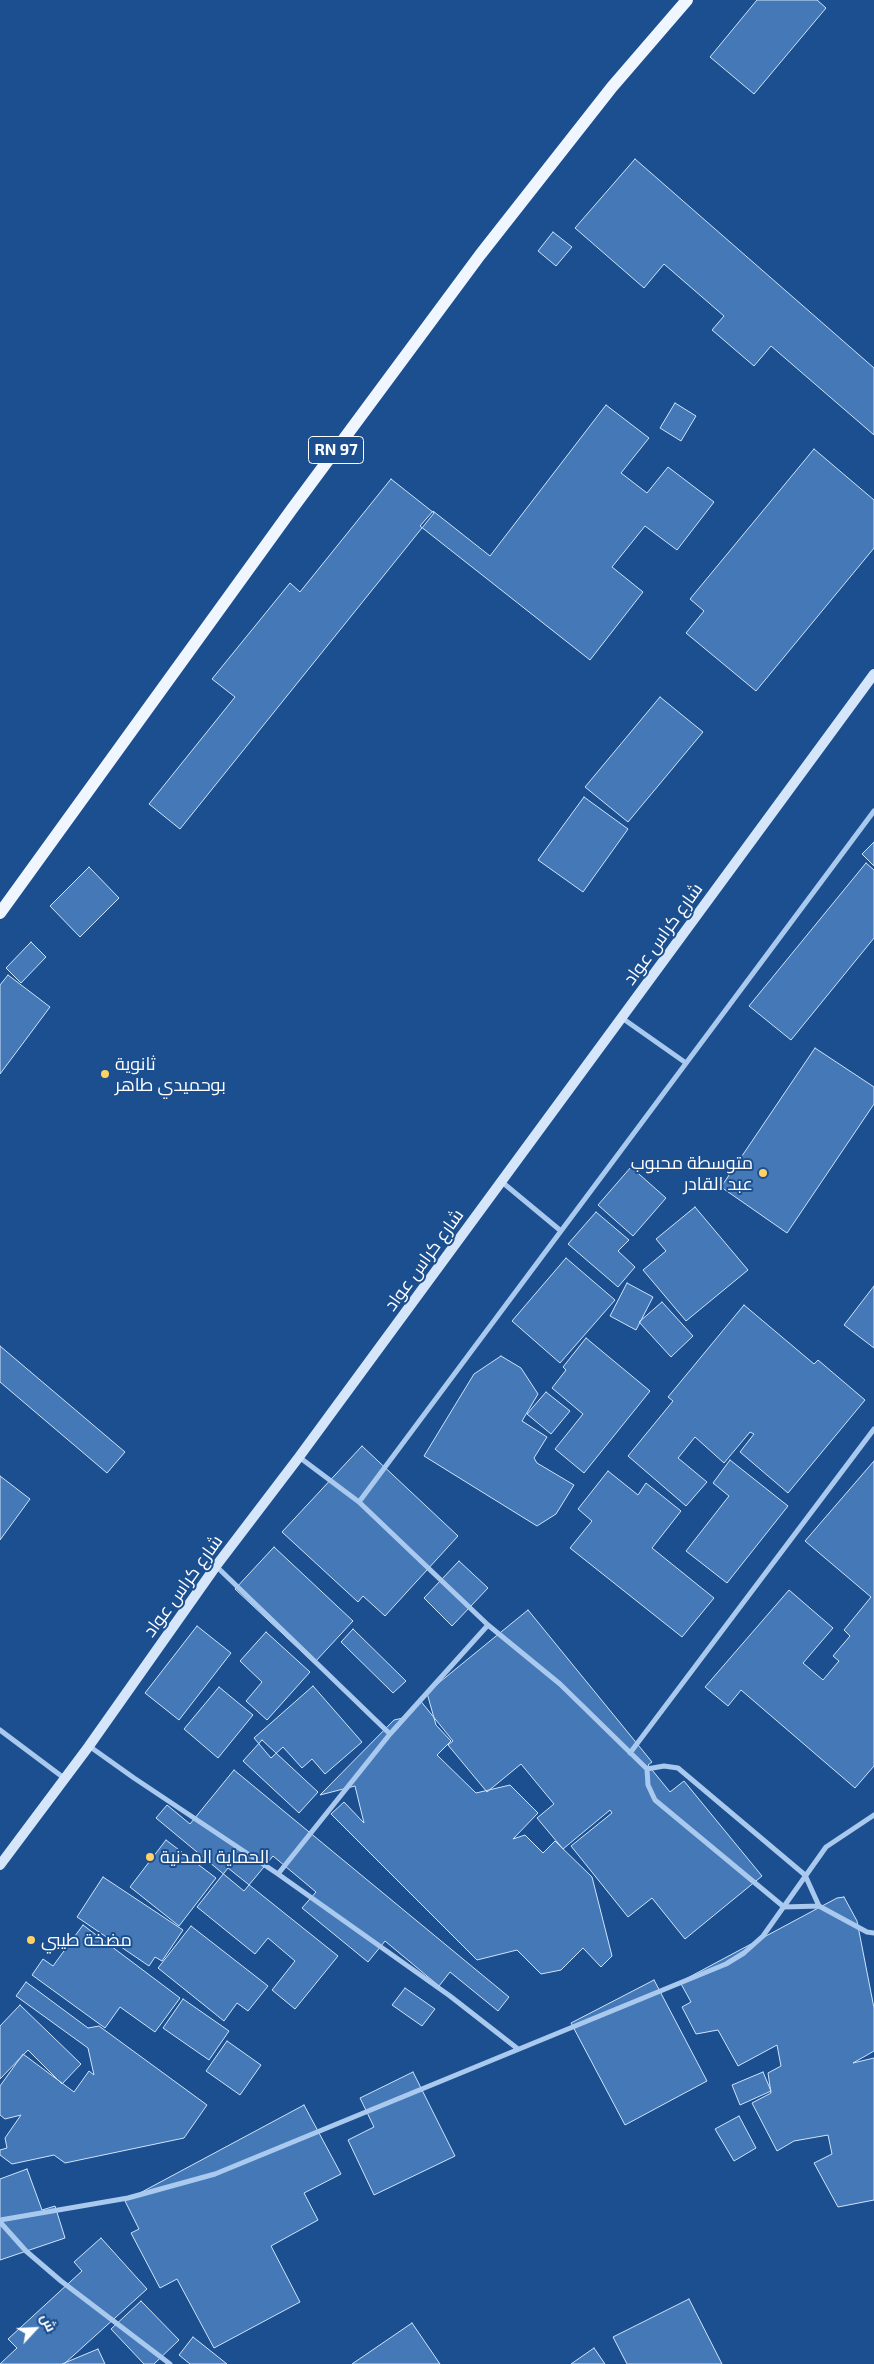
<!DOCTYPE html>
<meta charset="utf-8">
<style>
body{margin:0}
#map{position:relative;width:874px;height:2364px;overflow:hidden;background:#1b4f8f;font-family:"Exo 2",Cairo,sans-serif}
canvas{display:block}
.north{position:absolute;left:10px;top:2304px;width:50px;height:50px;-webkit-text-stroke:4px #1b4f8f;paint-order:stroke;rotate:65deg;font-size:14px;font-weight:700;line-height:20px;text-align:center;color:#fff}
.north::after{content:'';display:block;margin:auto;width:18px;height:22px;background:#fff;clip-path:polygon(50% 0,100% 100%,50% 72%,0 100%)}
</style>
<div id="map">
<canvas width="874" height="2364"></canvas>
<div class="north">ش</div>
</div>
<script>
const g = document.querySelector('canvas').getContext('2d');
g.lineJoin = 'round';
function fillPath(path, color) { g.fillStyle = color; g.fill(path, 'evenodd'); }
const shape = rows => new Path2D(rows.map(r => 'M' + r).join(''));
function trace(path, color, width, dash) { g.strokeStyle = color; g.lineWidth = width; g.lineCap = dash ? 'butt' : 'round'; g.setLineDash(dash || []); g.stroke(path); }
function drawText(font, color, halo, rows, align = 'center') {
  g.font = font + ' "Exo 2",Cairo,sans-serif'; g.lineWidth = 4; g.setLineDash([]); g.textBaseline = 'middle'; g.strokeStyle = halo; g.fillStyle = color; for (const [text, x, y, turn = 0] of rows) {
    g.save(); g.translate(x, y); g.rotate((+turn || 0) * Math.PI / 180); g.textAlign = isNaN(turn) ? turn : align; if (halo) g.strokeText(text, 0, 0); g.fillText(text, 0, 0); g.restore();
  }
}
const building = shape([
 [757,0,817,0,826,8,754,94,710,57,757,0],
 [635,159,874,368,874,435,771,346,754,366,712,330,724,316,664,264,644,288,575,228,635,159],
 [553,232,572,247,556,266,538,251,553,232],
 [675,403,696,416,681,441,660,428,675,403],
 [606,405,649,438,621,473,647,493,668,467,714,502,677,550,645,526,612,567,643,592,590,660,420,526,433,511,490,556,606,405],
 [814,449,874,500,874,548,756,691,686,633,704,611,690,599,814,449],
 [391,479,434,513,180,829,149,804,235,697,212,679,290,583,300,592,391,479],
 [660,697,703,732,628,822,585,787,660,697],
 [584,797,628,829,583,892,538,860,584,797],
 [874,842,874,866,862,854,874,842],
 [866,863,874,870,874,938,791,1040,749,1006,866,863],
 [89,867,119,898,80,937,50,906,89,867],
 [31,942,46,957,21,983,6,968,31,942],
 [8,975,50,1007,0,1074,0,985,8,975],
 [815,1048,874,1087,874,1104,787,1233,721,1187,815,1048],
 [631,1167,666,1198,633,1236,598,1205,631,1167],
 [695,1207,748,1270,686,1321,643,1270,666,1251,656,1239,695,1207],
 [596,1212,629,1240,618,1251,635,1267,618,1287,568,1244,596,1212],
 [566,1258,615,1300,560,1363,512,1321,566,1258],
 [627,1283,653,1297,636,1330,610,1316,627,1283],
 [874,1286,874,1348,844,1325,874,1286],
 [662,1302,693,1336,671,1357,639,1322,662,1302],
 [744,1305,814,1364,818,1360,865,1400,788,1493,740,1452,754,1434,750,1432,724,1463,695,1437,678,1458,707,1482,686,1506,628,1456,673,1401,668,1397,744,1305],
 [586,1338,650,1391,584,1473,555,1449,583,1414,552,1388,566,1370,563,1367,586,1338],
 [0,1346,125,1452,107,1473,0,1382,0,1346],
 [501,1356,521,1368,538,1394,522,1421,547,1437,534,1458,537,1463,574,1485,556,1514,537,1526,424,1456,474,1374,501,1356],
 [546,1392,570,1411,551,1434,527,1414,546,1392],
 [362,1446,458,1536,385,1616,363,1596,358,1602,282,1532,362,1446],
 [730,1460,788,1506,727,1583,686,1551,729,1496,713,1483,730,1460],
 [874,1461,874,1766,855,1788,741,1690,728,1706,705,1687,789,1590,833,1628,803,1663,823,1680,839,1661,833,1656,850,1636,844,1630,871,1597,805,1541,874,1461],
 [608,1471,638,1495,646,1483,681,1511,652,1548,714,1598,682,1637,570,1548,592,1521,578,1509,608,1471],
 [0,1476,30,1499,0,1540,0,1476],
 [274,1547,353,1621,314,1663,235,1589,274,1547],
 [459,1561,488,1588,452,1626,424,1598,459,1561],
 [528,1610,652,1762,648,1765,670,1792,684,1781,762,1876,685,1939,652,1898,628,1917,571,1846,612,1813,610,1810,563,1849,537,1818,554,1804,521,1764,487,1792,448,1745,453,1741,419,1699,528,1610],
 [197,1626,231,1653,179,1720,145,1693,197,1626],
 [353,1629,406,1681,393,1693,341,1642,353,1629],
 [266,1632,310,1672,267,1720,246,1701,262,1682,240,1661,266,1632],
 [313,1686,362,1742,325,1774,312,1759,302,1768,283,1747,271,1758,254,1738,313,1686],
 [219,1687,253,1715,218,1758,184,1729,219,1687],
 [427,1693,436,1725,451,1741,437,1755,476,1793,510,1785,538,1813,513,1839,525,1835,543,1853,555,1841,592,1877,612,1956,601,1967,583,1948,561,1970,541,1974,517,1950,477,1960,331,1814,344,1802,364,1823,355,1786,320,1795,394,1720,403,1718,427,1693],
 [262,1740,318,1792,299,1813,243,1761,262,1740],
 [234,1770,509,1997,498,2011,450,1972,439,1986,385,1941,368,1962,302,1908,316,1892,273,1856,244,1891,156,1818,167,1805,190,1824,234,1770],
 [166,1840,216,1878,179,1926,130,1887,166,1840],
 [228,1868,338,1956,295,2009,272,1990,295,1961,268,1938,255,1954,197,1907,228,1868],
 [103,1877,183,1930,162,1961,155,1957,149,1966,77,1917,103,1877],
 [844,1897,857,1921,874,2008,874,2051,853,2063,874,2058,874,2200,838,2207,814,2163,832,2154,828,2135,794,2141,777,2151,752,2103,771,2093,768,2073,781,2066,777,2045,738,2066,718,2030,696,2034,682,2007,691,2002,680,1982,837,1898,844,1897],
 [83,1925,180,1998,155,2032,120,2007,105,2028,32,1975,43,1959,53,1966,83,1925],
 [191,1926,268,1986,248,2011,237,2003,224,2021,158,1968,191,1926],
 [654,1980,707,2081,625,2125,571,2023,654,1980],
 [26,1982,88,2028,99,2026,207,2105,184,2138,65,2163,54,2155,12,2164,0,2155,0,2150,7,2148,5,2138,21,2115,5,2119,0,2115,0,2086,23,2054,74,2092,89,2071,94,2075,88,2048,16,1996,26,1982],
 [405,1988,435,2009,422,2026,392,2005,405,1988],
 [183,1999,229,2031,209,2060,163,2028,183,1999],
 [20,2005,81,2064,62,2084,28,2050,0,2079,0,2026,20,2005],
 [227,2041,261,2065,240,2095,206,2071,227,2041],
 [413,2072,455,2156,374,2195,348,2140,374,2127,360,2098,413,2072],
 [763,2072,771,2091,740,2105,732,2085,763,2072],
 [304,2105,341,2174,304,2193,318,2220,271,2246,300,2302,214,2348,177,2279,160,2288,131,2233,139,2229,125,2201,304,2105],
 [739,2116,756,2148,734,2161,715,2129,739,2116],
 [27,2169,42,2210,55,2206,65,2238,0,2260,0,2179,27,2169],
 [101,2238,147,2289,64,2364,0,2364,17,2348,8,2339,82,2271,74,2262,101,2238],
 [689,2299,722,2364,627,2364,613,2337,689,2299],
 [141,2301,179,2340,154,2364,144,2364,111,2329,141,2301],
 [412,2323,440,2364,352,2364,412,2323],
 [193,2337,227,2364,190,2364,179,2355,193,2337],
 [594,2348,605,2364,571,2364,594,2348],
 [98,2349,105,2364,62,2364,98,2349]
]);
fillPath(building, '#4478b7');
trace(building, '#cfe3fa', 1);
trace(shape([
 [622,1018,686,1063],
 [502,1182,561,1231],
 [299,1457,359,1502,488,1625,560,1684,647,1769,648,1785,655,1800,784,1907,819,1906,867,1932,874,1933],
 [359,1502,874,811],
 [216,1566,390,1734],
 [0,1730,64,1778],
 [89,1746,134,1778,278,1874,450,1996,518,2049],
 [630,1753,874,1429],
 [647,1769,664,1766,678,1768,805,1875,819,1906],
 [278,1874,390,1734,488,1625],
 [0,2220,128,2198,215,2174,726,1964,744,1953,763,1936,826,1847,874,1815],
 [0,2222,26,2251,61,2281,170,2364]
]), '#a9c9ee', 5);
trace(shape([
 [0,1865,89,1746,216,1566,299,1457,874,674]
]), '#d6e6fa', 10);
trace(shape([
 [0,913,292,509,480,255,612,87,687,0]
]), '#f0f6ff', 12);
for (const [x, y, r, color] of [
 [105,1074,5,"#ffd166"],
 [763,1173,5,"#ffd166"],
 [150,1857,5,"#ffd166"],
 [31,1940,5,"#ffd166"]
]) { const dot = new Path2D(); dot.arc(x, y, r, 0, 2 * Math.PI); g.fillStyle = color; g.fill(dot); trace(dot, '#1b4f8f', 2); }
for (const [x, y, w] of [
 [336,450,55]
]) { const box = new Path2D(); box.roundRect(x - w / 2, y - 13.5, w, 27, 4); g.fillStyle = '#1b4f8f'; g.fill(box); trace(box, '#fff', 1); }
drawText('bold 16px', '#fff', null, [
 ["RN 97",336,450]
]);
drawText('18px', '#fff', '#1b4f8f', [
 ["شارع كراس عواد",663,934,-54],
 ["شارع كراس عواد",424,1260,-54],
 ["شارع كراس عواد",183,1586,-54]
]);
drawText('18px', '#fff', '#1b4f8f', [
 ["ثانوية",115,1064],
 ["بوحميدي طاهر",115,1085],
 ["متوسطة محبوب",753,1163,"right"],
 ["عبد القادر",753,1184,"right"],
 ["الحماية المدنية",160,1857],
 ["مضخة طيبي",41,1940]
], 'left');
</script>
